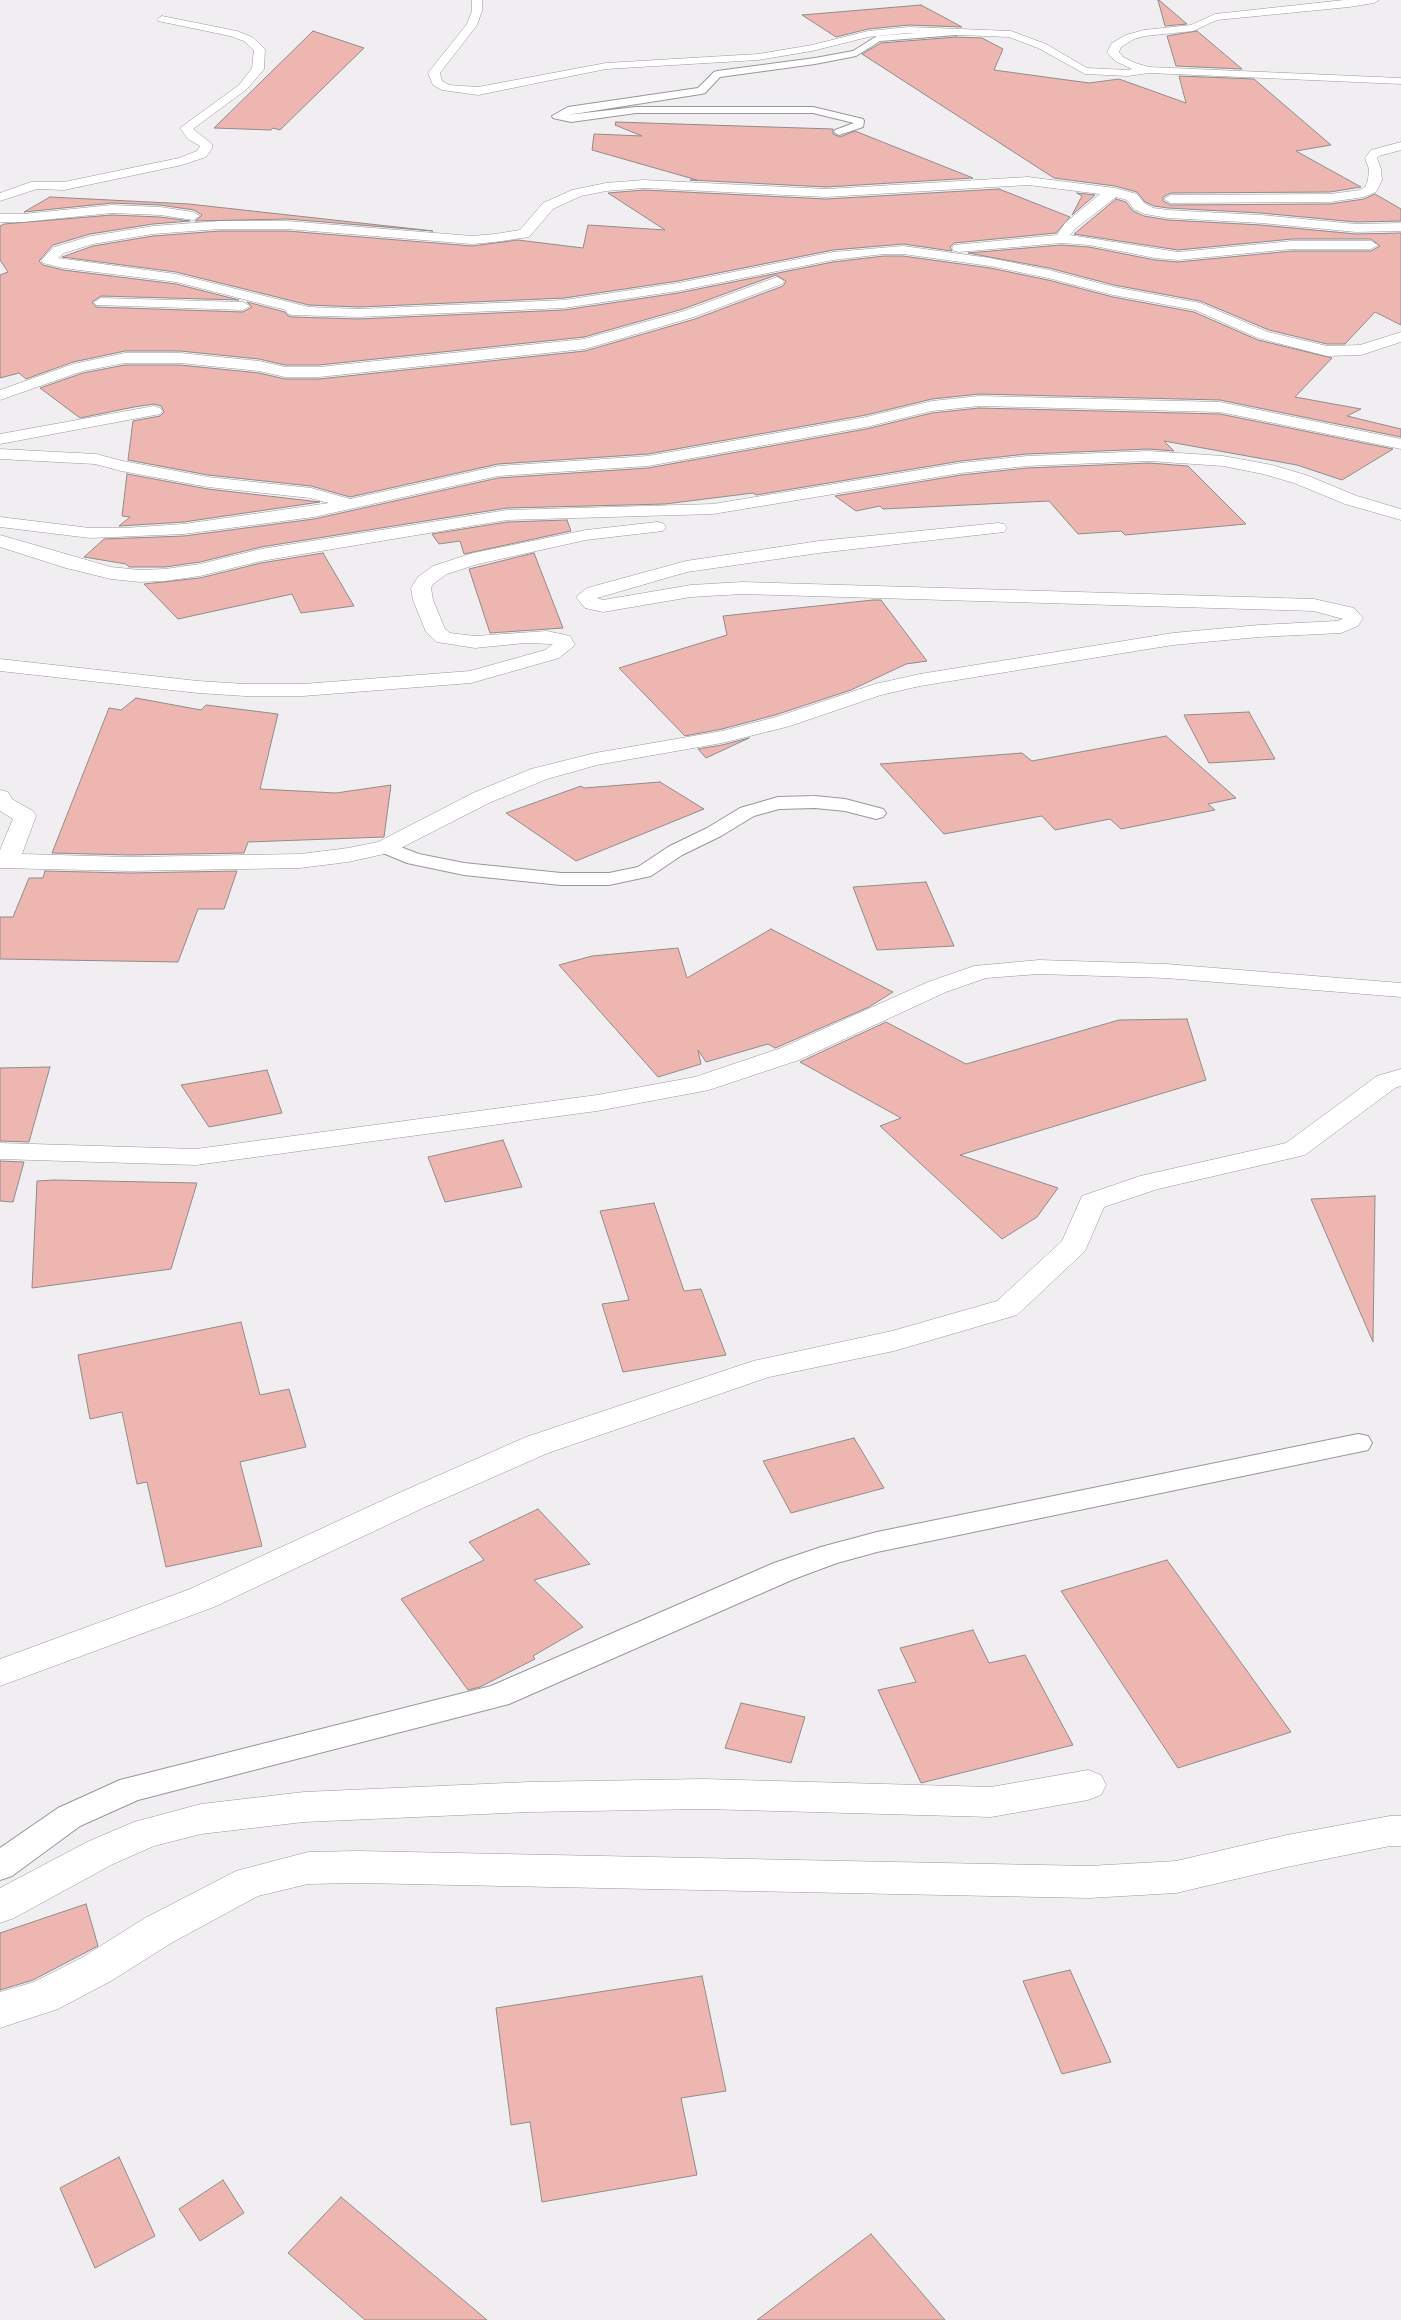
<!DOCTYPE html>
<style>
body{margin:0}
canvas{display:block;background:#f1eef2}
</style>
<canvas width="1401" height="2320"></canvas>
<script>
const g = document.querySelector('canvas').getContext('2d');
g.lineJoin = 'round';
function fillPath(path, color) { g.fillStyle = color; g.fill(path, 'evenodd'); }
const shape = rows => new Path2D(rows.map(r => 'M' + r).join(''));
function trace(path, color, width, dash) { g.strokeStyle = color; g.lineWidth = width; g.lineCap = dash ? 'butt' : 'round'; g.setLineDash(dash || []); g.stroke(path); }
const building = shape([
 [1158,0,1159,0,1187,24,1165,26,1158,0],
 [921,5,962,27,909,25,868,29,836,37,802,15,921,5],
 [313,31,364,48,280,130,273,128,271,130,214,128,313,31],
 [1197,31,1242,69,1176,66,1167,36,1197,31],
 [956,37,982,38,1003,49,994,70,1089,83,1119,79,1186,103,1179,76,1254,79,1331,145,1296,151,1361,187,1330,192,1171,193,1163,197,1163,201,1171,205,1330,204,1364,199,1375,194,1401,209,1401,221,1356,222,1261,213,1168,208,1154,206,1145,202,1137,192,1115,186,1054,178,862,54,881,43,956,37],
 [616,122,833,129,833,134,840,137,855,131,973,178,826,187,690,180,697,180,592,150,594,134,642,136,615,125,616,122],
 [999,189,1070,217,1056,233,954,243,950,247,952,251,903,244,833,250,678,281,564,298,359,307,309,305,176,272,62,257,93,246,153,236,220,231,287,231,472,246,518,240,583,248,588,225,665,230,608,193,644,190,826,199,999,189],
 [1077,193,1095,195,1072,215,1082,196,1077,193],
 [50,197,189,204,433,231,287,219,195,221,202,215,194,210,160,205,112,203,24,212,50,197],
 [1116,199,1126,202,1133,211,1144,216,1168,220,1261,225,1356,234,1401,233,1401,325,1375,312,1345,344,1327,344,1269,330,1200,301,1114,285,1049,268,968,253,1061,245,1089,247,1155,260,1178,262,1292,251,1371,251,1380,246,1371,239,1292,239,1178,250,1074,234,1116,199],
 [112,215,160,217,190,221,153,224,90,234,53,245,39,261,43,265,63,270,176,284,239,300,101,296,92,302,96,307,243,312,252,307,247,302,285,312,288,316,293,317,359,319,564,310,678,293,833,262,884,256,903,256,990,268,1048,280,1113,297,1194,312,1258,340,1332,358,1295,397,1361,409,1347,416,1401,429,1401,437,1220,400,979,394,932,399,866,415,648,454,498,464,350,497,311,486,208,475,128,460,133,421,160,416,164,412,161,406,154,404,134,407,80,418,40,388,83,373,125,365,180,365,259,373,285,379,319,379,585,351,695,319,783,286,786,281,776,275,683,309,584,337,319,365,285,365,259,359,180,351,125,351,73,362,26,379,19,373,0,378,0,275,8,272,0,260,0,226,4,224,112,215],
 [979,408,1220,414,1393,449,1342,480,1297,465,1164,441,1174,451,1149,449,1027,454,961,461,756,495,753,493,665,504,507,508,261,547,200,562,165,567,129,567,126,564,84,557,104,539,184,536,314,519,498,478,648,468,866,429,932,413,979,408],
 [1149,463,1188,466,1246,524,1125,535,1121,531,1078,534,1049,501,883,509,880,506,856,511,835,496,961,475,1027,468,1149,463],
 [127,474,208,489,320,502,184,522,119,526,130,517,122,516,127,474],
 [567,520,571,531,464,554,460,541,439,544,432,534,507,522,567,520],
 [323,553,354,606,301,613,292,594,178,619,144,584,200,578,261,563,323,553],
 [534,553,563,628,490,633,469,569,534,553],
 [873,600,881,600,927,661,906,664,851,690,775,715,722,729,685,736,619,668,727,635,723,616,873,600],
 [136,698,201,710,206,705,278,714,260,789,336,793,391,785,384,837,248,842,244,853,129,855,52,853,109,708,121,710,136,698],
 [1249,712,1275,759,1209,763,1184,715,1249,712],
 [1166,736,1236,798,1208,804,1215,810,1121,829,1110,819,1055,830,1042,816,944,834,880,764,1022,753,1032,761,1166,736],
 [749,738,706,758,698,749,722,745,749,738],
 [660,782,704,809,576,861,506,813,581,786,584,788,660,782],
 [45,871,129,873,237,871,224,909,198,909,178,962,0,959,0,917,13,917,29,878,43,878,45,871],
 [926,882,954,946,877,950,853,887,926,882],
 [771,929,893,992,869,1007,780,1046,775,1048,768,1044,706,1062,698,1050,701,1064,658,1077,559,965,592,956,678,948,687,978,771,929],
 [1187,1019,1206,1080,960,1155,1058,1188,1037,1217,1002,1239,880,1126,901,1118,800,1062,886,1022,966,1064,1119,1020,1187,1019],
 [50,1067,29,1142,0,1141,0,1068,50,1067],
 [267,1070,282,1113,209,1127,181,1085,267,1070],
 [503,1140,522,1187,445,1202,428,1157,503,1140],
 [0,1161,24,1162,13,1202,0,1201,0,1161],
 [54,1180,197,1183,171,1269,32,1288,37,1181,54,1180],
 [1375,1196,1373,1342,1311,1199,1375,1196],
 [654,1203,684,1291,701,1289,726,1355,623,1372,602,1304,629,1300,600,1211,654,1203],
 [241,1322,260,1395,289,1389,306,1447,240,1462,262,1546,166,1567,147,1482,137,1484,122,1412,90,1419,78,1355,241,1322],
 [854,1438,884,1488,791,1513,763,1461,854,1438],
 [538,1509,590,1564,534,1580,583,1627,533,1656,535,1659,480,1687,468,1690,401,1599,484,1560,469,1542,538,1509],
 [1167,1560,1291,1732,1178,1768,1061,1591,1167,1560],
 [973,1630,989,1663,1025,1655,1073,1745,921,1783,878,1690,916,1682,900,1648,973,1630],
 [741,1703,805,1717,791,1763,725,1748,741,1703],
 [86,1904,98,1946,33,1980,0,1990,0,1933,86,1904],
 [1070,1970,1111,2062,1062,2074,1023,1981,1070,1970],
 [702,1976,726,2091,681,2098,697,2175,542,2202,530,2122,511,2125,496,2008,702,1976],
 [119,2157,155,2236,95,2268,60,2188,119,2157],
 [223,2180,244,2213,200,2241,179,2209,223,2180],
 [341,2197,487,2320,365,2320,288,2253,341,2197],
 [871,2234,945,2320,757,2320,871,2234]
]);
fillPath(building, '#edb6b1');
trace(building, '#908c8b', 1);
const lane = shape([
 [953,30,956,31,956,35,880,41,856,56,815,64,720,77,705,93,701,94,567,115,636,107,813,107,863,119,864,121,863,127,839,135,834,132,835,130,854,123,813,113,636,113,571,122,553,118,552,116,568,107,698,88,714,72,717,71,815,58,853,51,877,36,953,30],
 [815,796,845,799,883,809,886,813,883,817,876,819,845,811,815,808,779,809,754,816,721,836,682,855,651,876,609,885,561,885,464,875,407,863,378,851,375,847,378,843,385,841,419,854,464,863,561,873,609,873,638,867,668,847,707,828,740,808,778,797,815,796],
 [1358,1434,1368,1436,1372,1443,1368,1450,877,1552,837,1563,794,1579,509,1704,138,1800,80,1826,12,1876,0,1880,0,1848,58,1808,120,1780,491,1686,774,1563,821,1547,877,1532,1358,1434]
]);
const street = shape([
 [472,0,482,0,482,11,477,25,440,73,442,81,449,85,478,87,606,63,758,54,812,45,868,31,909,27,1011,31,1046,44,1087,68,1128,70,1132,69,1115,61,1107,52,1112,43,1126,35,1144,30,1191,25,1215,14,1344,0,1379,0,1374,3,1349,7,1217,20,1193,31,1145,36,1134,39,1121,47,1119,52,1123,57,1135,63,1149,67,1401,78,1401,84,1149,73,1128,76,1085,74,1038,48,1009,37,909,33,868,37,812,51,758,60,606,69,478,95,442,90,433,85,428,73,467,24,472,11,472,0],
 [162,16,237,31,252,37,265,49,264,69,247,89,193,129,212,144,212,148,206,157,182,165,64,190,37,189,0,201,0,193,31,182,64,182,179,158,197,151,200,146,188,139,180,128,239,85,252,68,254,50,244,41,230,36,158,21,157,19,162,16],
 [1401,142,1401,150,1379,156,1377,158,1381,169,1382,180,1376,192,1364,197,1330,202,1171,203,1164,199,1171,195,1330,194,1360,190,1365,187,1368,180,1369,169,1365,158,1371,150,1401,142],
 [1028,177,1115,188,1137,194,1144,203,1153,208,1168,210,1261,215,1356,224,1401,223,1401,231,1356,232,1261,223,1168,218,1145,214,1134,209,1127,200,1116,197,1075,229,1070,235,1178,252,1292,241,1371,241,1378,245,1371,249,1292,249,1178,260,1155,258,1089,245,1061,243,959,252,954,251,952,248,954,245,1057,235,1065,223,1100,194,1028,185,826,197,644,188,606,191,581,196,553,209,529,237,495,242,472,244,287,229,220,229,153,234,93,244,64,253,58,258,176,274,309,307,359,309,564,300,678,283,833,252,903,246,990,258,1049,270,1114,287,1200,303,1268,332,1327,346,1360,345,1401,332,1401,342,1361,355,1327,356,1258,338,1195,310,1113,295,1048,278,990,266,903,254,884,254,833,260,678,291,564,308,359,317,293,315,288,314,286,310,176,282,63,268,43,263,41,260,54,247,91,236,153,226,220,221,287,221,472,236,495,234,520,230,543,203,572,190,606,183,644,180,826,189,1028,177],
 [112,205,160,207,193,212,200,216,193,220,160,215,112,213,23,222,0,222,0,214,23,214,112,205],
 [777,277,784,281,782,284,694,317,585,349,319,377,285,377,259,371,180,363,125,363,83,371,0,400,0,390,73,364,125,353,180,353,259,361,285,367,319,367,584,339,684,311,777,277],
 [101,298,243,302,250,306,243,310,96,305,94,302,101,298],
 [979,396,1220,402,1401,439,1401,449,1220,412,979,406,932,411,866,427,648,466,498,476,314,517,184,534,90,538,0,527,0,517,90,528,124,528,184,524,329,503,310,498,208,487,121,471,95,464,0,459,0,449,96,454,123,461,208,477,311,488,350,499,498,466,648,456,866,417,932,401,979,396],
 [154,406,160,408,162,411,160,414,0,444,0,434,154,406],
 [1149,451,1223,456,1272,465,1306,475,1357,496,1401,509,1401,520,1345,504,1294,483,1263,474,1223,466,1149,461,1027,466,961,473,713,514,507,520,261,561,200,576,165,581,140,582,111,579,66,568,0,547,0,535,111,567,140,570,165,569,200,564,261,549,507,510,713,504,961,463,1027,456,1149,451],
 [657,522,663,523,666,527,663,531,586,540,478,564,447,574,433,584,431,588,433,600,445,629,450,633,475,636,547,631,570,636,575,645,559,658,471,683,303,696,245,696,198,693,0,671,0,659,198,681,245,684,303,684,470,671,545,650,553,644,525,643,475,648,437,642,426,632,413,600,411,588,418,577,433,566,473,553,586,530,657,522],
 [998,523,1004,524,1007,528,1004,532,819,553,687,572,597,598,603,600,691,585,742,582,1314,599,1354,608,1363,618,1358,626,1341,633,1259,637,1173,645,920,686,881,695,790,726,722,743,597,765,547,779,489,803,393,852,348,862,300,868,129,871,0,868,0,850,13,819,0,811,0,790,8,792,12,799,33,811,36,816,22,854,129,857,300,854,348,848,378,842,473,793,531,769,595,753,722,731,776,717,875,684,920,674,1173,633,1259,625,1337,621,1343,619,1314,611,742,594,691,597,603,612,585,608,576,597,587,588,686,561,819,541,998,523],
 [1039,960,1166,964,1401,983,1401,997,1166,978,1039,974,986,978,946,992,799,1060,709,1090,597,1111,196,1165,0,1159,0,1143,196,1149,597,1095,695,1077,781,1048,928,982,974,966,1039,960],
 [1401,1069,1401,1086,1395,1088,1305,1155,1158,1189,1104,1207,1085,1251,1017,1315,894,1351,769,1377,548,1453,423,1508,214,1607,0,1686,0,1659,190,1589,401,1492,526,1437,753,1361,892,1331,997,1301,1062,1241,1082,1196,1140,1176,1286,1143,1377,1076,1401,1069],
 [1088,1770,1101,1775,1106,1785,1101,1795,1088,1800,991,1817,704,1809,529,1812,304,1822,201,1834,154,1846,113,1864,14,1918,0,1923,0,1888,87,1842,134,1822,201,1804,304,1792,529,1782,704,1779,991,1787,1088,1770],
 [1390,1816,1401,1816,1401,1846,1390,1846,1287,1867,1176,1893,1089,1898,358,1883,308,1884,258,1896,173,1942,111,1981,58,2009,0,2028,0,1992,34,1982,83,1957,145,1918,236,1871,308,1852,358,1851,1089,1866,1176,1861,1287,1835,1390,1816]
]);
trace(lane, '#99979b', 2);
trace(street, '#99979b', 1);
fillPath(lane, '#fff');
fillPath(street, '#fff');
</script>
